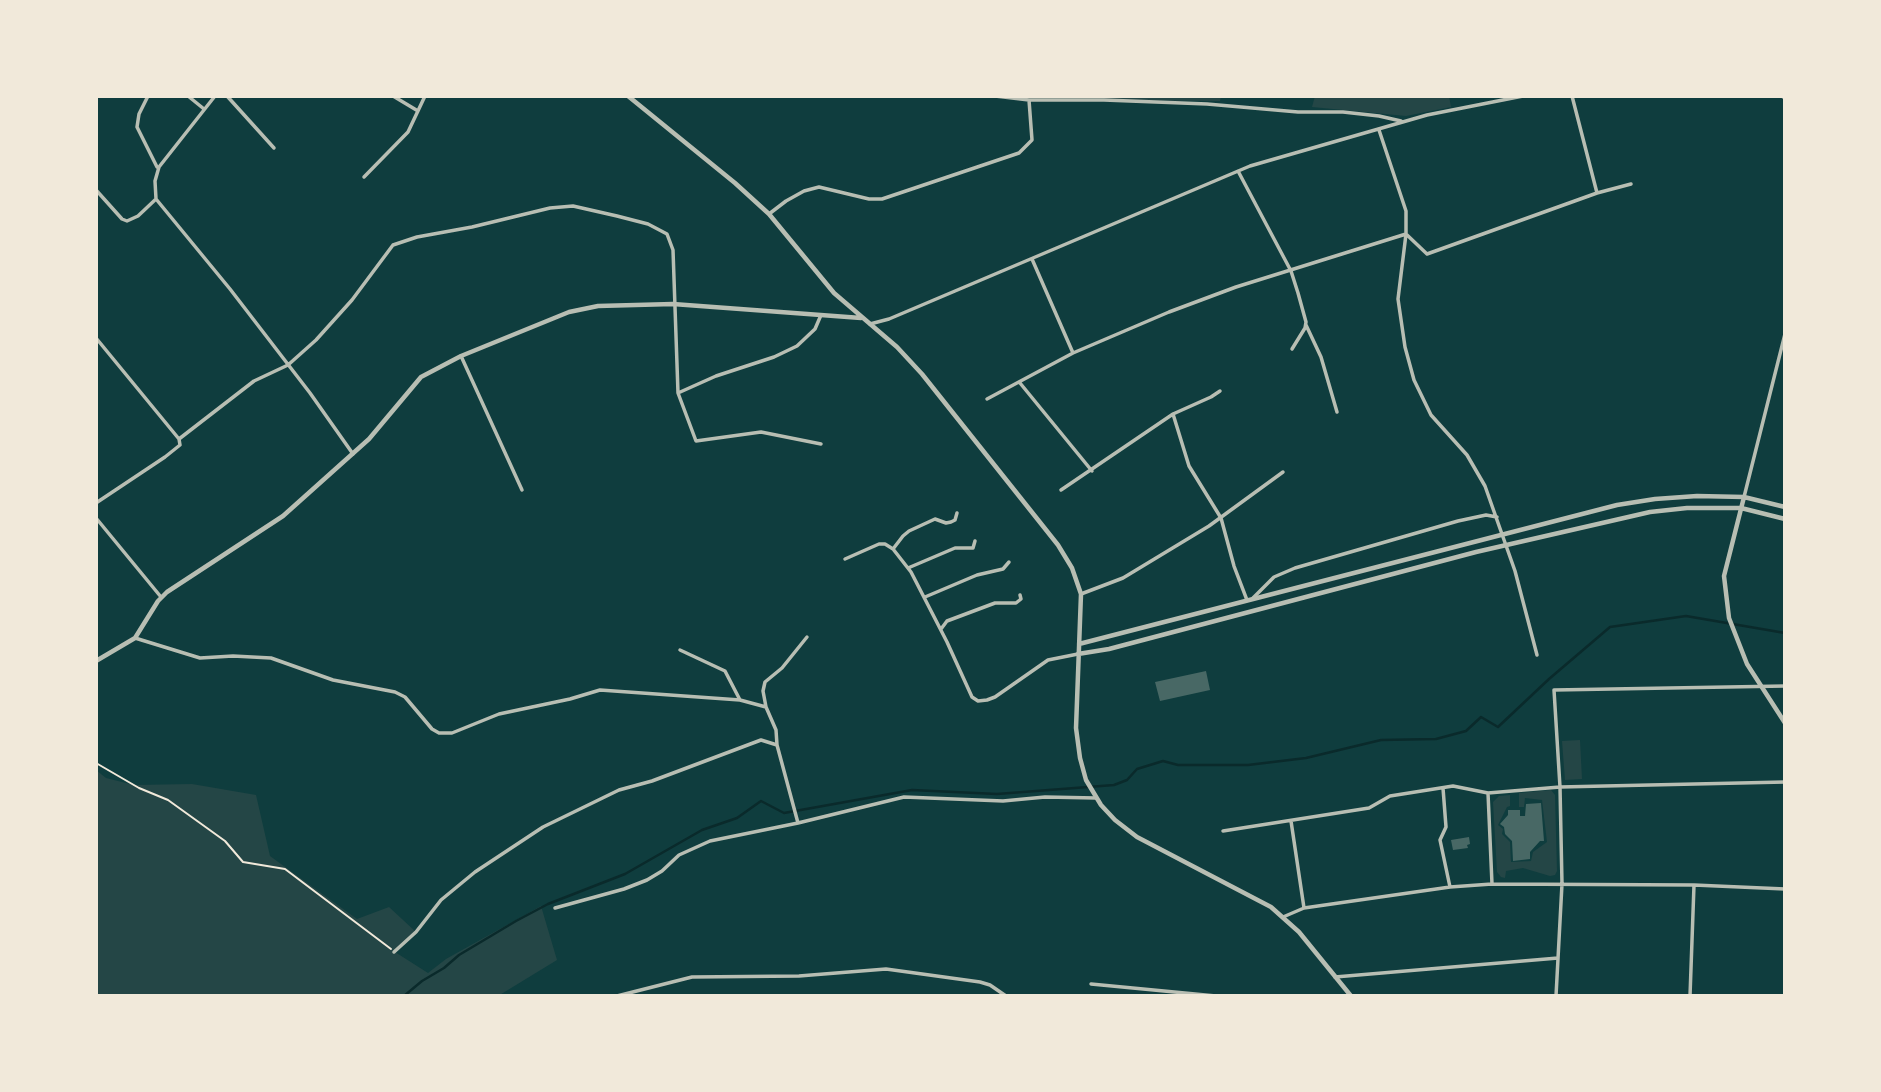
<!DOCTYPE html>
<style>
body{margin:0}
#map{position:relative;width:1881px;height:1092px;overflow:hidden;background:#0f3d3e;font-family:Karla,sans-serif}
canvas{display:block}
.frame{position:absolute;inset:0;border:98px solid #f1e9da;pointer-events:none}
</style>
<div id="map">
<canvas width="1881" height="1092"></canvas>
<div class="frame"></div>
</div>
<script>
const g = document.querySelector('canvas').getContext('2d');
g.lineJoin = 'round';
function fillPath(path, color) { g.fillStyle = color; g.fill(path, 'evenodd'); }
const shape = rows => new Path2D(rows.map(r => 'M' + r).join(''));
function trace(path, color, width, dash) { g.strokeStyle = color; g.lineWidth = width; g.lineCap = dash ? 'butt' : 'round'; g.setLineDash(dash || []); g.stroke(path); }
fillPath(shape([
 [977,96,1221,96,1220,101,1029,100],
 [1315,96,1449,96,1451,107,1406,116,1312,107],
 [1580,740,1582,779,1565,780,1562,741],
 [96,770,106,778,134,785,192,784,256,795,270,856,357,919,389,907,416,932,395,952,428,973,446,959,541,906,557,960,498,996,96,996],
 [1551,790,1555,795,1557,871,1555,875,1550,876,1523,868,1506,871,1505,878,1501,877,1497,872,1493,802,1499,796,1510,795,1510,806,1507,807,1498,825,1503,829,1502,834,1510,842,1511,862,1531,861,1533,852,1547,842,1542,800,1525,798,1524,807,1519,807,1519,793]
]), '#244646');
trace(shape([
 [404,996,422,981,444,968,459,955,516,921,548,904,625,874,702,830,737,818,761,801,784,813,912,790,997,794,1114,785,1127,780,1137,769,1163,761,1178,765,1248,765,1306,758,1381,740,1436,739,1466,731,1481,717,1498,727,1549,679,1610,627,1686,616,1785,633]
]), '#0a2a2b', 2.5);
fillPath(shape([
 [1206,671,1210,690,1160,701,1155,682],
 [1541,803,1544,841,1540,841,1530,852,1530,859,1513,861,1512,841,1505,834,1504,827,1500,824,1508,815,1508,810,1520,810,1520,816,1525,816,1526,804],
 [1469,837,1470,844,1467,845,1468,848,1453,850,1451,840]
]), '#486865');
trace(shape([
 [96,763,139,788,168,800,225,841,243,862,285,869,391,949]
]), '#f1e9da', 2);
trace(shape([
 [1780,96,1785,99]
]), '#b8beb3', 2);
trace(shape([
 [148,96,139,114,137,127,157,167],
 [188,96,204,109],
 [215,96,159,167,155,181,156,199,230,289,310,393,353,454],
 [227,96,274,148],
 [393,96,418,111],
 [995,96,1029,100,1104,100,1207,104,1298,112,1343,112,1379,116,1401,121],
 [1379,130,1406,211,1406,234,1427,254,1597,193,1572,96],
 [1238,171,1291,271,1298,293,1306,322,1305,328,1292,349],
 [364,177,408,132,425,96],
 [96,190,122,219,127,221,138,216,156,199],
 [1597,193,1631,184],
 [769,214,786,201,804,191,819,187,869,199,882,199,1019,153,1032,140,1029,100],
 [1032,259,1073,353],
 [821,315,815,329,797,346,774,357,716,376,678,393,696,441,761,432,821,444],
 [870,324,889,319,1250,166,1427,115,1523,96],
 [1306,325,1321,357,1337,412],
 [96,338,179,439],
 [461,356,522,490],
 [1020,383,1092,471],
 [987,399,1073,353,1169,312,1236,287,1406,234,1398,299,1405,347,1414,380,1431,415,1467,455,1485,486,1515,571,1537,655],
 [1173,414,1189,466,1221,518,1234,566,1247,600],
 [1061,490,1173,414,1211,397,1220,391],
 [1744,497,1785,334],
 [96,503,165,457,180,445,179,439,254,381,288,365,316,340,352,300,393,245,417,237,472,227,550,208,573,206,617,216,648,224,667,234,673,250,678,393],
 [96,518,161,597],
 [893,549,903,536,909,531,935,519,946,523,951,522,955,520,957,513],
 [845,559,879,544,885,544,893,549,911,572,947,642,972,697,978,701,987,700,995,697,1048,660,1078,654],
 [908,568,955,548,973,548,975,541],
 [1081,594,1123,578,1209,526,1283,472],
 [925,597,977,575,1003,569,1009,562],
 [1253,598,1274,577,1295,568,1458,521,1486,515,1497,517],
 [941,629,947,621,995,603,1016,603,1021,599,1020,595],
 [135,638,200,658,233,656,271,658,333,680,395,692,405,697,432,729,439,733,452,733,499,714,570,699,600,690,740,700],
 [680,650,725,671,740,700,766,707],
 [777,745,776,730,766,707,763,691,765,682,782,668,807,637],
 [1443,788,1446,827,1440,840,1450,887],
 [1488,793,1492,884],
 [1291,821,1304,908],
 [1223,831,1369,808,1390,796,1453,786,1488,793,1560,787,1785,782],
 [555,908,624,889,647,880,662,871,679,855,710,841,798,823,904,797,1003,801,1045,797,1096,798],
 [1283,917,1304,908,1450,887,1492,884,1694,885,1785,889],
 [394,952,416,932,441,900,475,872,543,827,619,790,652,781,761,740,777,745,798,823],
 [1335,977,1558,958],
 [1091,984,1216,996],
 [617,996,692,977,799,976,886,969,980,982,990,985,1006,996],
 [1556,996,1562,884,1560,787,1554,690,1785,686],
 [1690,996,1694,885]
]), '#b8beb3', 3.5);
trace(shape([
 [628,96,735,183,769,214,834,293,897,347,922,374,1058,545,1072,568,1081,594,1076,728,1080,758,1086,780,1101,805,1115,820,1137,837,1271,907,1299,932,1351,996],
 [1744,497,1724,576,1729,618,1747,664,1785,723],
 [1079,644,1617,505,1655,499,1697,496,1744,497,1785,507],
 [1078,654,1109,649,1476,552,1650,512,1687,508,1741,508,1785,519],
 [96,661,135,638,158,601,167,592,283,516,369,439,421,377,461,356,569,312,598,306,673,304,861,318]
]), '#b8beb3', 4.5);
</script>
